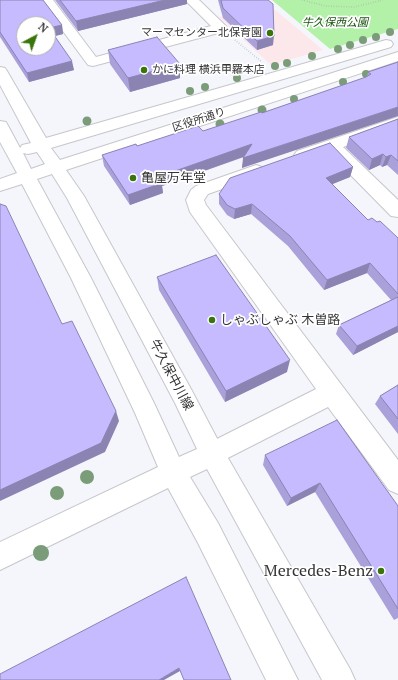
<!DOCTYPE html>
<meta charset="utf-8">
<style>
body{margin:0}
#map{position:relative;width:398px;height:680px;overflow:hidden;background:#f5f6fb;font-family:"PT Serif",serif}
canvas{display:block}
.north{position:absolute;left:16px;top:16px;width:40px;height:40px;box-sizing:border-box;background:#fff;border:1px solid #aeaeaf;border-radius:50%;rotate:41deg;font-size:11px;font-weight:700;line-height:16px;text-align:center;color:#353537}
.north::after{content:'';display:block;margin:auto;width:14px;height:18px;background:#3a750b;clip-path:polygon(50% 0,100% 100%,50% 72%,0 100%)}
</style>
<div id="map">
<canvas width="398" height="680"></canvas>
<div class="north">N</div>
</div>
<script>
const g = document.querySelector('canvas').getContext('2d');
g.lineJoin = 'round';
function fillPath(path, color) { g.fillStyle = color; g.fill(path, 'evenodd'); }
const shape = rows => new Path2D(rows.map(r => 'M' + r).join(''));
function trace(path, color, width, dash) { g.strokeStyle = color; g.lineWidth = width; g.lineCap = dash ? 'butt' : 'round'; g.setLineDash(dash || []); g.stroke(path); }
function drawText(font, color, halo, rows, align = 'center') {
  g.font = font + ' "PT Serif","Noto Sans JP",serif'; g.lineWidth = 3.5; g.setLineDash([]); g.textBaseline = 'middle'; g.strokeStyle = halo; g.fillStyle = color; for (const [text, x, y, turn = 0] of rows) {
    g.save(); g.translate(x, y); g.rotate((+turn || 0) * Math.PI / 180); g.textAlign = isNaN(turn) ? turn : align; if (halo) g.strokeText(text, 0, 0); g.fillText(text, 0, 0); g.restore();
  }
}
fillPath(shape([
 [268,4,323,50,271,65,219,17]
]), '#fce7ea');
fillPath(shape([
 [272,0,398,0,398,29,330,49]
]), '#b3f1a9');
const minor = shape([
 [40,0,53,0,96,57,211,26,185,0,199,0,228,28,226,31,93,66,88,65,40,0],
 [398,117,398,127,343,147,398,200,398,217,391,216,328,152,303,160,297,159,294,155,297,151,398,117],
 [256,165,262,167,265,171,262,175,208,194,204,200,206,205,398,460,398,494,389,490,328,407,212,466,203,462,199,454,203,446,316,389,190,212,186,200,191,190,196,186,256,165]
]);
const tertiary = shape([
 [386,40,391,41,393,44,391,47,51,148,60,160,398,52,398,61,66,170,84,196,191,389,221,446,350,669,355,680,322,680,207,469,190,477,218,523,298,680,266,680,198,543,168,488,0,570,0,542,158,467,135,413,71,278,22,184,0,191,0,179,17,173,0,142,0,121,6,122,20,148,22,145,31,143,0,85,0,67,5,68,7,71,46,138,386,40],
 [37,152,45,164,31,169,23,153,28,154,37,152],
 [52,174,67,198,175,403,197,449,179,457,154,403,91,278,37,179,52,174]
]);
trace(minor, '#c6c7cb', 2);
trace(tertiary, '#c6c7cb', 2);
trace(shape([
 [302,0,326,6,354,7,383,0],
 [235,40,262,62]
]), '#a9aaad', 1.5, [0.5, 2]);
fillPath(minor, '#fff');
fillPath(tertiary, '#fff');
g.fillStyle = '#7b9c78';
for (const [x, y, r] of [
 [390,32,4],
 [376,37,4],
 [363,40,4],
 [350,45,4],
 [338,49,4],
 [312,56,4],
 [287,63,4],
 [275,66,4],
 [259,71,4],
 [366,74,4],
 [237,78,4],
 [343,82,4],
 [205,87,4],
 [190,91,4],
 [294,99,4],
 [262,110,4.5],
 [87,121,4.5],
 [220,124,4.5],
 [87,477,7],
 [57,493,7],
 [41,553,8]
]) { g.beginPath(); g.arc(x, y, r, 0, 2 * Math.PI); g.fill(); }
fillPath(shape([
 [0,0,62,25,63,34,55,36,74,70,29,82,0,37],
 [55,0,187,0,187,4,78,31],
 [218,0,268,0,273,45,257,50,223,18],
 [108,50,180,78,130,92,110,64],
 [398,62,242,168,244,157,162,186,163,193,130,205,104,166,102,155,137,146,203,131,262,113,367,77,368,72],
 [398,119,398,175,387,165,382,167,380,165,369,170,346,148,349,137],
 [353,167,350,177,332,184,368,220,377,222,398,238,398,332,353,355,336,334,339,325,391,300,367,273,324,290,288,246,251,214,234,219,227,215,219,204,219,194],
 [157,277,287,372,225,402,159,290],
 [398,385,398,434,375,404,380,396],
 [265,455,398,506,398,618,394,620,315,492,287,506,263,465]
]), '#aaa1db');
fillPath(shape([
 [165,0,187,0,187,4,78,31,76,21],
 [62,25,63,34,51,37,49,28],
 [274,36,273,45,257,50,257,41],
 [72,61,74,70,29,82,27,73],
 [180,64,180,78,130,92,128,78],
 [398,107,398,116,242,168,243,158],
 [252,144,251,154,162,186,163,193,130,205,128,195,158,177],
 [383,154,380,165,369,170,372,159],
 [391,155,387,165,382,167,386,157],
 [353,167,350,177,323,188,326,178],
 [252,204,251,214,234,219,235,209],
 [370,263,367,273,324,290,327,280],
 [398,326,398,332,353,355,357,346],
 [290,360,287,372,225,402,226,391],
 [116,411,119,421,105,452,0,501,0,490],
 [320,483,315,492,287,506,291,498],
 [179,668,180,671,164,680,159,680]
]), '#8b83b2');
const building = shape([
 [0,0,43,0,62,25,49,28,72,61,27,73,0,32,0,0],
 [24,24,48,24,48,48,24,48,24,24],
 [60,0,165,0,76,21,60,0],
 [221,0,268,0,273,4,274,36,257,41,223,8,221,0],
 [157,37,180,64,128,78,108,50,157,37],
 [398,62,398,107,243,158,252,144,158,177,162,183,128,195,102,155,136,144,137,146,198,126,203,131,261,112,262,113,366,77,371,74,368,72,398,62],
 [398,119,398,161,391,155,386,157,383,154,372,159,349,137,398,119],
 [330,143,353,167,326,178,368,220,372,218,377,222,380,221,398,238,398,294,370,263,327,280,290,236,252,204,235,209,227,205,219,194,230,178,330,143],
 [0,204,6,206,62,324,72,321,116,411,101,443,0,490,0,204],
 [216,255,290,360,226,391,157,277,216,255],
 [398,297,398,326,357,346,339,325,398,297],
 [398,385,398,419,380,396,398,385],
 [337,420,398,506,398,609,320,483,291,498,265,455,337,420],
 [186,577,231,680,184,680,179,668,159,680,0,680,0,674,186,577]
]);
fillPath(building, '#c6bbff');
trace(building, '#8b83b2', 1);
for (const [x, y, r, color] of [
 [270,33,4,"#3a750b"],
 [144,70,4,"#3a750b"],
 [133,178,4,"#3a750b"],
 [212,320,4,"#3a750b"],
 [381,571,4,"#3a750b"]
]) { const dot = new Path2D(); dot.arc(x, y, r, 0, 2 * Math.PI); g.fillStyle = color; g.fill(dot); trace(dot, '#fff', 1.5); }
drawText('italic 11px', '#17530c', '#fff', [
 ["牛久保西公園",335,23]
]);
drawText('11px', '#353537', '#fff', [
 ["マーマセンター北保育園",262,33],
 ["かに料理 横浜甲羅本店",152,70,"left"]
], 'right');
drawText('11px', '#353537', '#fff', [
 ["区役所通り",199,120,-18]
]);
drawText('13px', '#353537', '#fff', [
 ["亀屋万年堂",141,178],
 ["しゃぶしゃぶ 木曽路",220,320]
], 'left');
drawText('13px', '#353537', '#fff', [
 ["牛久保中川線",171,375,62]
]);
drawText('16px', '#353537', '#fff', [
 ["Mercedes-Benz",373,571]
], 'right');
</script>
